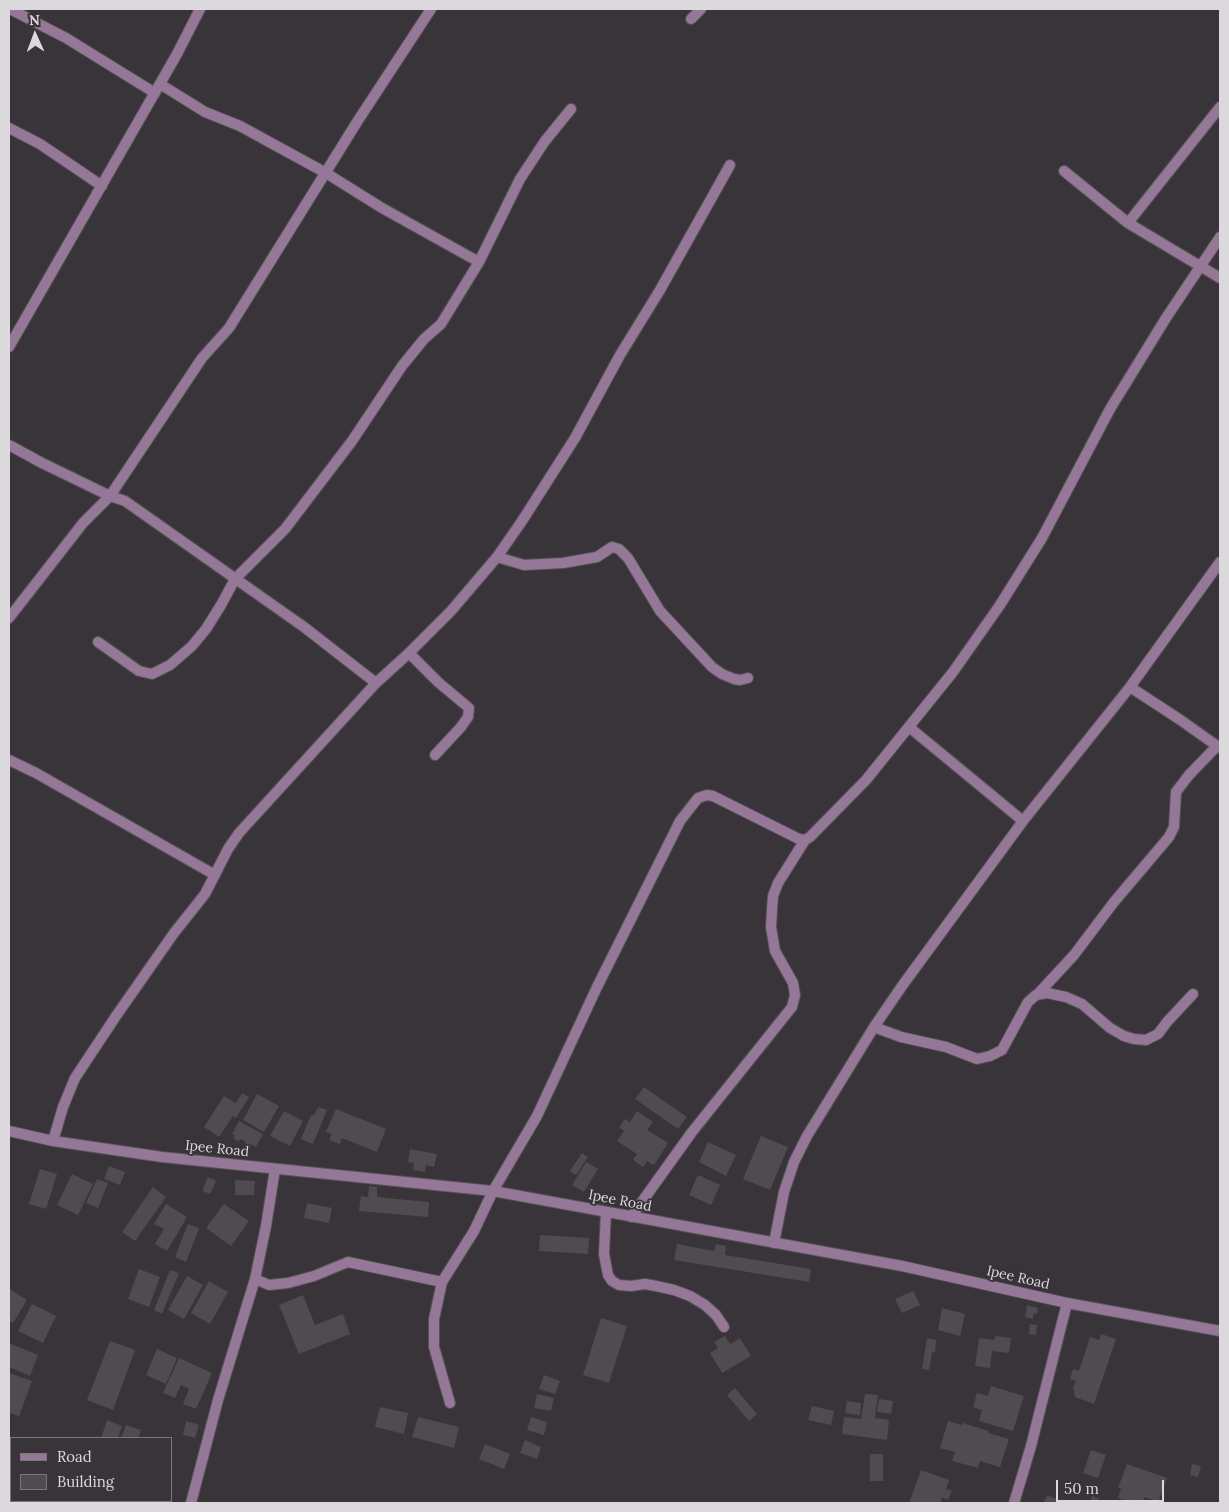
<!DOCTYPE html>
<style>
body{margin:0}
#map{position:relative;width:1229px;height:1512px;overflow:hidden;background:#393439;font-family:Lora,serif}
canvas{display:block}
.frame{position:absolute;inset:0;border:10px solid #dcd9dc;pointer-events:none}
.legend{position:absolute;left:10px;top:1437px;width:162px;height:65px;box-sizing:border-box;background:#393439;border:1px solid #7a767a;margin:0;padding:6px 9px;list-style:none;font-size:15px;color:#dcd9dc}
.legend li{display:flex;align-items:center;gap:10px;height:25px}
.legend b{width:25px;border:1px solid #7a767a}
.north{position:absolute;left:10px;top:10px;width:50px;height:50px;-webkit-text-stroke:4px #393439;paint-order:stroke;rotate:358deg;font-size:14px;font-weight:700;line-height:20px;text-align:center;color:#dcd9dc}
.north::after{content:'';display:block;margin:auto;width:18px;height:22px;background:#dcd9dc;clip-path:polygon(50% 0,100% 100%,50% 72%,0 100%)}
.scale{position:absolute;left:1056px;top:1480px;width:108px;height:22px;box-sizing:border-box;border:2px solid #dcd9dc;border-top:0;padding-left:6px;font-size:15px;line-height:18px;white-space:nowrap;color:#dcd9dc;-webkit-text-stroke:4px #393439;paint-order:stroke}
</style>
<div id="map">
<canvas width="1229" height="1512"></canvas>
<div class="frame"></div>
<ul class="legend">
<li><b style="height:6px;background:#957898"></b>Road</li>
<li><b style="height:14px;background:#504b50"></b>Building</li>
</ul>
<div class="north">N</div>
<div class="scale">50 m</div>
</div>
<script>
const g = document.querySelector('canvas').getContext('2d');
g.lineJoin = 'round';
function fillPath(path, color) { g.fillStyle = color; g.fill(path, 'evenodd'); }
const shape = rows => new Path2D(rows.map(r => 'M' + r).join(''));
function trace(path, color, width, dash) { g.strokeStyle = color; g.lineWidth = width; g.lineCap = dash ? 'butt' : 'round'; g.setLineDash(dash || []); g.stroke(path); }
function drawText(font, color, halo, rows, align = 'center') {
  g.font = font + ' Lora,serif'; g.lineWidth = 4; g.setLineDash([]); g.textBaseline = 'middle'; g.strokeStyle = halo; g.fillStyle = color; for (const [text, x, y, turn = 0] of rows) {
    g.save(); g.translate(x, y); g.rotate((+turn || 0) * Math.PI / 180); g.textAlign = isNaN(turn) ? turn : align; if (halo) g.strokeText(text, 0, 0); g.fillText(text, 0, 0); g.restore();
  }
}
fillPath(shape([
 [644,1087,687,1117,678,1129,635,1099],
 [242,1093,249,1097,236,1118,233,1116,219,1137,204,1127,224,1096,236,1103],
 [257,1094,279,1106,264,1132,243,1120],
 [318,1107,327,1110,313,1144,301,1139,311,1115,314,1116],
 [336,1109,386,1129,377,1152,342,1138,340,1144,329,1140,332,1134,326,1132],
 [284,1111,303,1121,290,1146,270,1136],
 [637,1111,653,1122,647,1130,668,1143,654,1165,647,1161,643,1167,633,1160,637,1154,617,1141,624,1131,619,1127,625,1119,630,1122],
 [239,1121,263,1134,256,1147,251,1144,250,1148,244,1145,246,1142,240,1139,239,1142,233,1138,235,1135,232,1134],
 [761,1136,788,1147,770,1190,743,1179],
 [708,1142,736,1155,726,1176,699,1162],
 [410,1149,437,1154,434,1167,426,1165,425,1172,413,1170,414,1163,408,1162],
 [582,1153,588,1157,576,1175,570,1171],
 [586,1162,598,1169,584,1192,572,1185],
 [109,1166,125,1172,120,1185,104,1179],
 [40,1169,57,1174,46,1209,29,1204],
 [72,1174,93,1184,78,1215,57,1205],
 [698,1175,720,1185,711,1205,689,1195],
 [208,1177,216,1181,210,1194,202,1191],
 [97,1179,108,1183,98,1208,86,1203],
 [235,1180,255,1181,254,1195,235,1195],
 [369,1186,377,1187,377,1197,429,1202,428,1217,359,1211,361,1196,368,1197],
 [153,1187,166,1197,135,1241,122,1232],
 [307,1203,332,1208,329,1223,304,1218],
 [166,1204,187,1217,167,1251,155,1244,164,1229,154,1224],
 [224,1204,249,1221,231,1246,206,1228],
 [188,1224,199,1228,186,1262,175,1257],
 [540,1235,589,1238,588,1254,539,1251],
 [677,1244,714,1251,716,1244,726,1246,725,1255,811,1269,809,1282,674,1260],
 [139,1269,160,1277,149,1307,128,1299],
 [170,1270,179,1273,162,1314,154,1310],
 [187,1276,203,1285,184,1319,168,1310],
 [209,1281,228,1292,210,1324,191,1313],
 [9,1289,27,1300,13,1323,9,1321],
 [913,1291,920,1305,902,1313,895,1299],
 [303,1295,315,1325,343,1314,350,1334,299,1354,279,1305],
 [32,1304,56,1316,43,1343,18,1331],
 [1027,1305,1038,1308,1037,1314,1034,1313,1033,1319,1025,1317],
 [942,1308,965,1314,960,1336,938,1330],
 [601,1318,627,1326,609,1383,583,1375],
 [1030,1324,1037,1325,1036,1335,1029,1334],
 [1101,1334,1116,1339,1094,1404,1075,1397,1073,1387,1076,1381,1070,1379,1073,1369,1079,1371,1090,1337,1099,1340],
 [725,1336,730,1344,740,1338,751,1356,722,1373,710,1353,718,1348,714,1342],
 [995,1336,1011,1338,1009,1353,992,1351,990,1368,975,1366,979,1338,995,1340],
 [927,1338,936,1340,935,1352,932,1352,929,1370,922,1369],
 [110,1341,135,1350,113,1410,87,1400],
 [9,1343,38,1355,30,1376,9,1367],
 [157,1349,177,1358,166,1384,146,1375],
 [179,1358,212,1373,196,1409,183,1404,189,1389,181,1385,175,1398,163,1393],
 [9,1373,32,1381,19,1416,9,1413],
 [544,1375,560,1381,555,1394,539,1389],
 [991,1386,1024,1396,1013,1431,979,1421,982,1410,973,1407,977,1393,988,1396],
 [735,1388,757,1414,749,1421,727,1395],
 [537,1394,554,1398,551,1411,534,1408],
 [865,1394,878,1395,875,1418,889,1420,887,1440,842,1434,844,1417,861,1419],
 [879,1399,893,1401,891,1414,877,1412],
 [847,1401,861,1403,860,1415,845,1413],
 [812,1406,834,1411,831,1425,808,1420],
 [380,1407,408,1413,404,1434,375,1427],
 [418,1417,459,1427,454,1448,412,1437],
 [531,1417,547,1422,544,1435,527,1430],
 [107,1420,122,1426,118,1438,101,1438],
 [186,1421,199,1425,195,1438,183,1435],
 [948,1421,962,1425,963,1423,989,1431,988,1433,1009,1439,1000,1467,980,1461,978,1468,952,1461,955,1452,940,1448],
 [126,1425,141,1430,138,1438,121,1438],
 [525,1440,541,1447,537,1459,520,1453],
 [485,1444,510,1454,504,1469,479,1459],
 [1091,1450,1106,1455,1098,1478,1083,1473],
 [870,1454,883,1454,883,1481,870,1481],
 [1127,1464,1167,1478,1158,1502,1145,1497,1142,1503,1133,1503,1118,1498,1121,1488,1118,1488],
 [1192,1464,1201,1466,1198,1477,1190,1475],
 [921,1470,949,1480,946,1489,952,1491,948,1500,942,1497,940,1503,909,1503],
 [1047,1495,1067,1503,1044,1502],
 [1092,1496,1099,1499,1097,1503,1090,1503],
 [82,1501,115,1501,122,1503,81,1503]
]), '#504b50');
const minor = shape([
 [10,9,66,38,155,93],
 [691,19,701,9],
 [160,84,205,112,240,126,326,173,382,208,479,262],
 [9,128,40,144,102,186],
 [1064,171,1128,223,1220,278],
 [1128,223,1220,107],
 [9,347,177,54,200,9],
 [9,445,42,463,110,496,125,501,304,627,376,683],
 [497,557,524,565,563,563,597,557,612,547,619,549,628,558,660,611,712,667,722,674,734,679,740,680,748,678],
 [9,618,83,523,110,496,202,358,229,328,357,122,431,9],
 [98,642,139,671,152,674,170,665,192,646,206,629,221,605,235,579,285,529,352,441,402,366,424,339,441,324,479,262,520,179,545,141,571,109],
 [409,653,438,682,469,708,468,717,461,727,435,755],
 [1130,687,1179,719,1220,748],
 [909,727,1023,821],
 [9,760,36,773,215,875],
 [1037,995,1074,955,1114,902,1169,837,1174,827,1176,792,1189,775,1217,746],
 [874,1027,901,1037,946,1047,977,1059,990,1056,1002,1050,1028,1002,1036,995,1047,993,1066,997,1082,1004,1110,1028,1124,1036,1134,1039,1146,1040,1158,1034,1167,1022,1193,994],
 [9,1131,53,1141,162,1157,493,1191,902,1266,1067,1303,1220,1331],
 [53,1141,63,1107,75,1078,116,1016,174,933,205,894,228,849,239,833,376,683,409,653,451,611,497,557,522,521,575,438,620,355,660,290,730,165],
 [606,1212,604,1254,608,1275,612,1281,619,1285,631,1286,645,1284,656,1286,674,1290,690,1296,705,1305,716,1315,724,1327],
 [631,1217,692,1132,792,1007,795,995,793,983,775,951,771,927,772,910,773,896,778,883,805,840],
 [774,1243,784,1192,794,1162,807,1136,874,1027,902,986,1023,821,1130,687,1220,562],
 [255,1279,269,1285,288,1283,314,1276,348,1262,442,1282],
 [450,1403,434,1347,434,1319,442,1282,474,1231,493,1191,537,1116,597,987,680,821,698,798,707,795,713,796,799,839,805,840,810,837,866,780,953,672,1000,605,1042,538,1110,409,1166,318,1220,237],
 [191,1503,218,1400,255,1279,266,1226,275,1169],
 [1014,1503,1031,1446,1067,1303]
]);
trace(minor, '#565256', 12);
trace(minor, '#957898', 10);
drawText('14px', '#dcd9dc', '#393439', [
 ["Ipee Road",217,1149,6],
 ["Ipee Road",620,1201,11],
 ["Ipee Road",1018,1278,13]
]);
</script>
